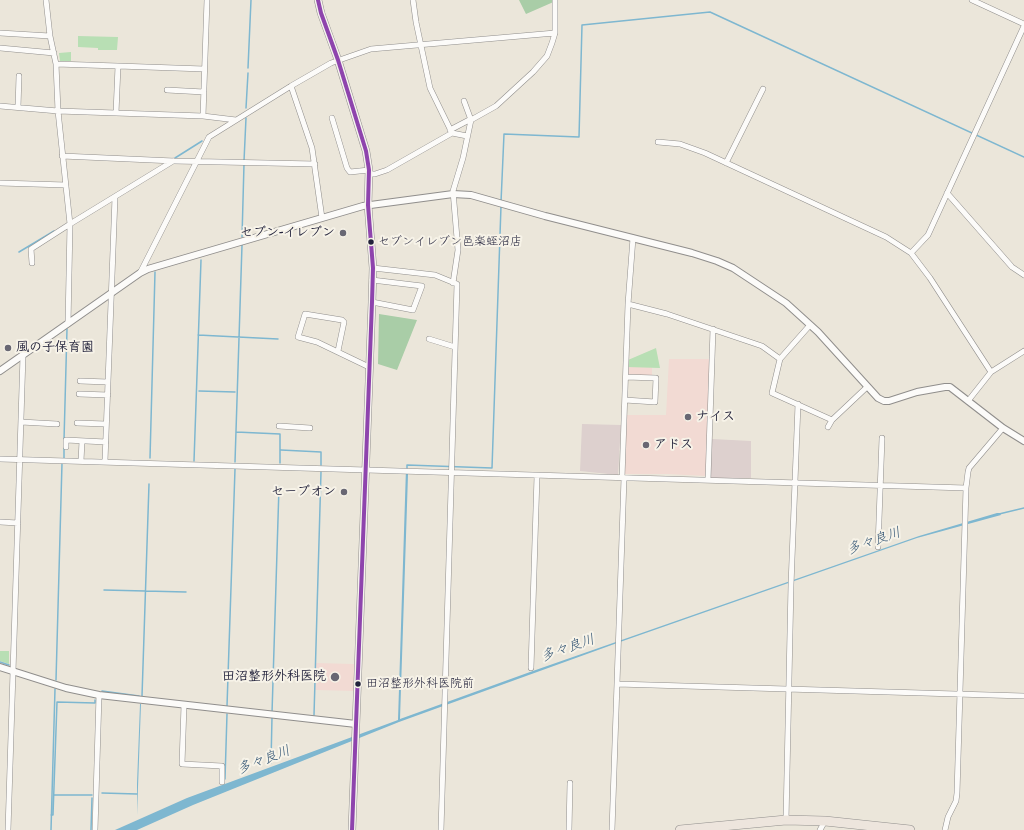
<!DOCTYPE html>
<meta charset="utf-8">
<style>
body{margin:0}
canvas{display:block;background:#ebe6da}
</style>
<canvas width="1024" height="830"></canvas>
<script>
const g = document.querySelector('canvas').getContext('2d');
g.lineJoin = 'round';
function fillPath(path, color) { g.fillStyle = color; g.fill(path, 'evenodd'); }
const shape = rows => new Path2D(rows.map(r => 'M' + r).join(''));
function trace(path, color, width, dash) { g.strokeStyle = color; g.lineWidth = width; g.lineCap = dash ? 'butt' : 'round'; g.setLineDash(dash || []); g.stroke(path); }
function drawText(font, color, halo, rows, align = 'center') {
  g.font = font + ' "Architects Daughter","Klee One",sans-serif'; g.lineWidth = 4; g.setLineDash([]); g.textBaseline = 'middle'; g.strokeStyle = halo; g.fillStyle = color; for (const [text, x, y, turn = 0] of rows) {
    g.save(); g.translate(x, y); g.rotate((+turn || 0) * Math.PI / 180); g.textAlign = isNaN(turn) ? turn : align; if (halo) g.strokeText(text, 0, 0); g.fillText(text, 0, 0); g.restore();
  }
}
fillPath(shape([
 [669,359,710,359,706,476,667,474,625,474,626,415,666,415],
 [627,367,652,367,652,378,628,376],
 [316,663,354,664,354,691,315,690]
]), '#f2dad3');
fillPath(shape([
 [582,424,621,425,618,475,580,471],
 [712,439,751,441,751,478,710,478]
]), '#ddd0ce');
fillPath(shape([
 [78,36,118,37,117,50,98,50,98,48,78,47],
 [71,52,71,61,60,61,59,53],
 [656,348,660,368,627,367,628,360],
 [0,651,9,651,9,664,0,661]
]), '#b8dfb4');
fillPath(shape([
 [519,0,558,0,526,14],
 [379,314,417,320,397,370,378,364]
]), '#a9cda7');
fillPath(shape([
 [406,468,408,468,408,475,400,719,530,672,919,536,997,513,1000,513,1001,515,917,538,620,642,399,722,193,805,137,830,115,830,187,798,398,720],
 [140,704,141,704,137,815,137,784]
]), '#7eb7d0');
trace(shape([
 [248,68,251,0],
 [246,108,248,73],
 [175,158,202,141],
 [244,161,246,118],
 [501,202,504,134,579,137,582,25,710,12,1024,157],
 [242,237,244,164],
 [19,252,54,231],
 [198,335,278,339],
 [199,391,235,392],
 [236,432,280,434,280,463],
 [64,440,67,329],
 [281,450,321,452,321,465],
 [64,458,64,448],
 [150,458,155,272],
 [194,461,201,260],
 [235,462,242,245],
 [407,469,407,465,492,468,501,206],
 [999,514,1024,508],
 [104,590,186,592],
 [0,662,9,665],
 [56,680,62,463],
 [102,691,139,696],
 [142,696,149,484],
 [227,706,235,469],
 [272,713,279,487],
 [314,715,321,472],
 [271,763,272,717],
 [225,779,227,714],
 [102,793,137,794],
 [54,795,92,795],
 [51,815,53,815,57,702,95,703,95,700],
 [51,830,55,689],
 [91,830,92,798]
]), '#7eb7d0', 1.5);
const minor = shape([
 [46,0,50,36,56,64,58,111,70,224,68,324],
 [413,0,416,22,430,88,452,133,467,136],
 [972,0,1024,24],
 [0,33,50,36],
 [0,48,54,53],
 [56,64,118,66,116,113],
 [118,66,204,69],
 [291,86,312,148,322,218],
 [167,90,204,92],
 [464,101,471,120],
 [0,106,58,111,203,116,236,120],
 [18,107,19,76],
 [203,116,207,0],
 [332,118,347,168,350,172,369,170],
 [450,130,471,119],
 [658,142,680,144,705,153,886,237,911,253,930,278,991,372],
 [62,156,174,161,315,164],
 [726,163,763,89],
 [369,174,375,174,387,170,452,133],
 [0,183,66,185],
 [947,193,1012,267,1024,275],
 [70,224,173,161],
 [911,253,928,235,1024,26],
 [32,263,31,249,70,224],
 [373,268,435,275,457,284,441,830],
 [140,273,209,137,291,86,331,63,371,49,555,33],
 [453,283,458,250,453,191,463,158,471,120,496,106,533,72,547,56,552,43,555,33,555,0],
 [372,302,413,310,422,286,372,280],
 [628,304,667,314,762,346,780,359,772,393,832,420],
 [429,339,455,347],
 [338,351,344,322,342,320,305,314,298,337,317,342,369,367],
 [780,359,810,325],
 [80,381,108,382],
 [79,394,108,395],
 [625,400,655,402,656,378,626,377],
 [968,401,991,372,1024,351],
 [21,422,57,424],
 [77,423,106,424],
 [279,426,310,428],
 [828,427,832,420,867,387],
 [66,447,66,440,106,442],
 [0,459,966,488],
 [81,461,82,441],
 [105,461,115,197],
 [622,478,628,304,633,238],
 [708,480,713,329],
 [0,522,18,523],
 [878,547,882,438],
 [531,668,537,476],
 [617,684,1024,696],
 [184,705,182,764,222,766,222,782],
 [786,820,791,585,798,404],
 [8,830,23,355],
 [95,830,99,695],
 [569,830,570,783],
 [612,830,624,478],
 [820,830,825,821],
 [945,830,948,817,956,801,957,793,966,488,968,472,969,468,1003,428]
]);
const tertiary = shape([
 [0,371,140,273,148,269,363,206,453,194,471,195,545,216,692,253,717,261,733,268,786,303,818,332,878,398,884,401,889,401,917,392,945,387,950,387,1003,428,1024,441],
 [0,667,66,688,99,695,356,724]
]);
const secondary = shape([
 [318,0,321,13,338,60,366,151,369,170,368,205,373,268,372,302,352,830]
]);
const trunk = shape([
 [680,830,786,820,825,821,910,830]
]);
trace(minor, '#908e8c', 6);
trace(tertiary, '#908e8c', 8);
trace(secondary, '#908e8c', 8);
trace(trunk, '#908e8c', 10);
trace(minor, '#fcfbf9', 5);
trace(tertiary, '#fcfbf9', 6);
trace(secondary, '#f6f3ee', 7);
trace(trunk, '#ede5dd', 9);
trace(shape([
 [318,0,321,13,338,60,366,151,369,170,368,205,373,268,372,302,352,830]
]), '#8e44ad', 4);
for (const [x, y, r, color] of [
 [343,233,4,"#686773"],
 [371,242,3.5,"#22223b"],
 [8,348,4,"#686773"],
 [688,417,4,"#686773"],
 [646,445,4,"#686773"],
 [344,492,4,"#686773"],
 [335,677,5,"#686773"],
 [358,684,3.5,"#22223b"]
]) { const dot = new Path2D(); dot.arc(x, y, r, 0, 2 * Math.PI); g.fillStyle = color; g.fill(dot); trace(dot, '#f7f3e8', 1.5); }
drawText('12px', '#22223b', '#f7f3e8', [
 ["セブンイレブン邑楽蛭沼店",378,242],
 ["田沼整形外科医院前",366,684]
], 'left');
drawText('bold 13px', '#22223b', '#f7f3e8', [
 ["セブン-イレブン",335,233],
 ["風の子保育園",16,348,"left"],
 ["ナイス",696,417,"left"],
 ["アドス",654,445,"left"],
 ["セーブオン",336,492],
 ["田沼整形外科医院",326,677]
], 'right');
drawText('italic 14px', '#345675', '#f7f3e8', [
 ["多々良川",874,542,-19],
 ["多々良川",568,649,-19],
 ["多々良川",264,761,-21]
]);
</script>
